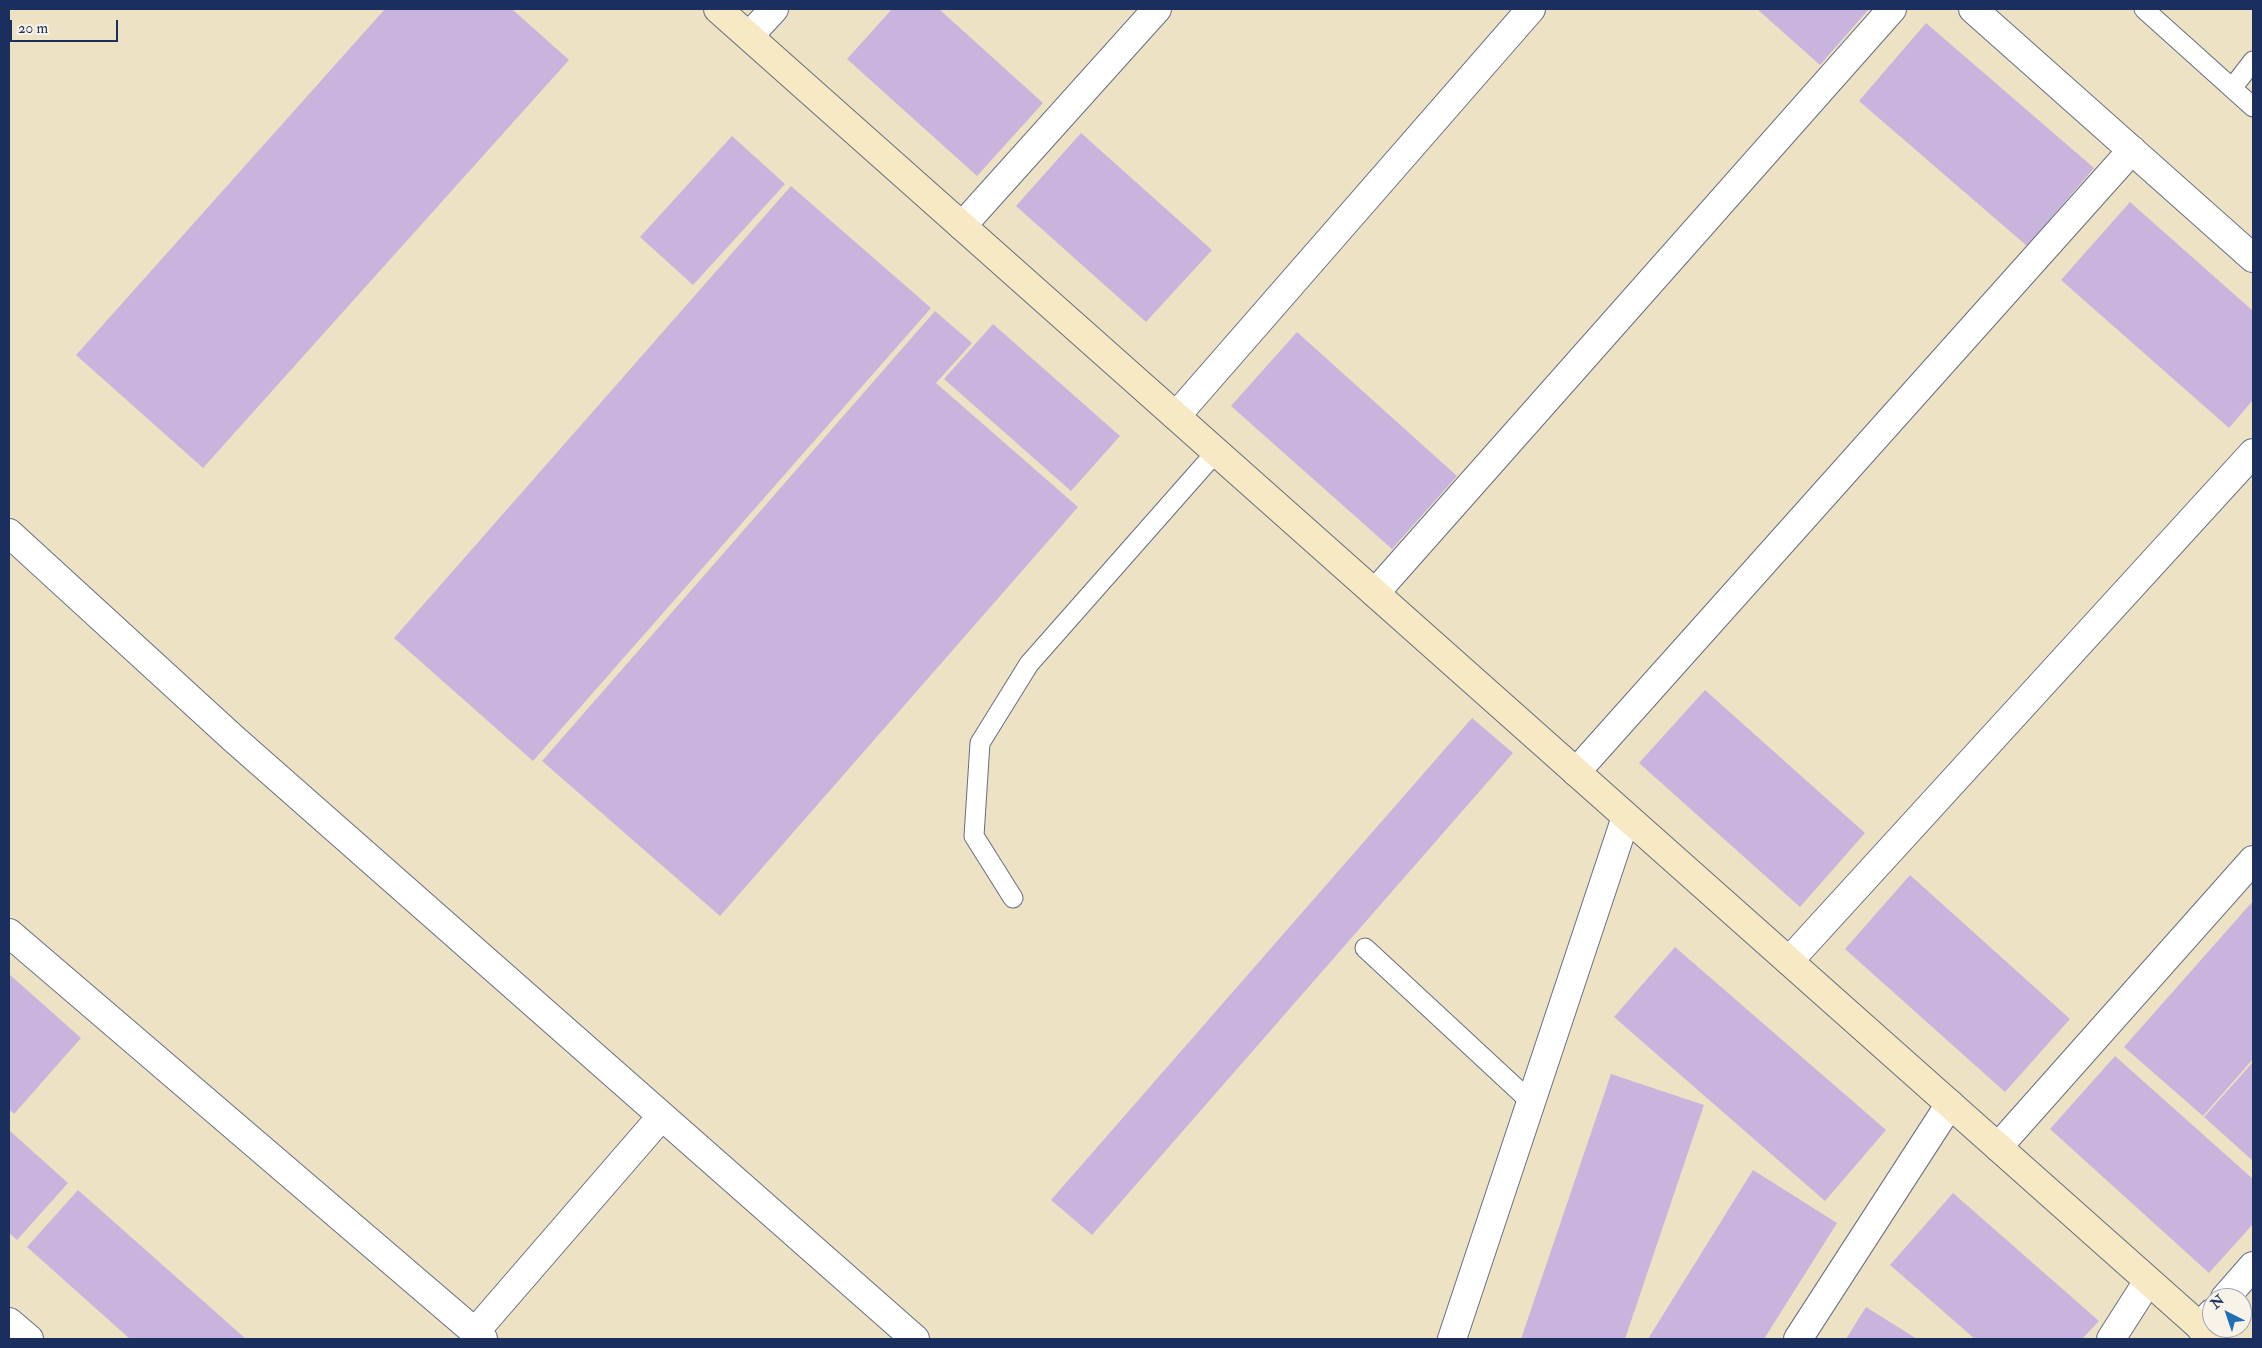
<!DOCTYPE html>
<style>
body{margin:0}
#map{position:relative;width:2262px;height:1348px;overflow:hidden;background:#eee2c4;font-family:"IM FELL Double Pica",serif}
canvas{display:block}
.frame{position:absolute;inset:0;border:10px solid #1b2f5e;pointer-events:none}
.north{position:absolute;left:2202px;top:1288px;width:50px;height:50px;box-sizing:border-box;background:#f7f3e8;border:1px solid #9fa5b1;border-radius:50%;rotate:319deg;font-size:14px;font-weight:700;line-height:20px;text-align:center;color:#1b2f5e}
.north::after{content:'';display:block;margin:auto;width:18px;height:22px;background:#1f6fb2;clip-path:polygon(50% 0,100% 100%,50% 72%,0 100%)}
.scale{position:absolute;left:10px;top:20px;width:108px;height:22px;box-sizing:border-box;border:2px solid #1b2f5e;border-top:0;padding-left:6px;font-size:15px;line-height:18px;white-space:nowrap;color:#1b2f5e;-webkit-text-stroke:4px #f7f3e8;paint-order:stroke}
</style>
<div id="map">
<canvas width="2262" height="1348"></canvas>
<div class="frame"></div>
<div class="north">N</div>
<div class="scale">20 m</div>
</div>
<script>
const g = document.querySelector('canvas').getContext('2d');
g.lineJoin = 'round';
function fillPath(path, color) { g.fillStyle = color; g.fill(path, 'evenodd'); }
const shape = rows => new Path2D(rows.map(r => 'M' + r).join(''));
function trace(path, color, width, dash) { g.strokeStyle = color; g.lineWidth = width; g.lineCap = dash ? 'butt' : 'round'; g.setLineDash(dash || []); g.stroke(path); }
fillPath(shape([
 [385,9,512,9,569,60,203,468,76,355],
 [892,9,939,9,1043,103,977,176,847,59],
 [1757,9,1869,9,1820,65],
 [1926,23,2094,168,2027,246,1859,101],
 [1081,133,1212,250,1146,322,1016,206],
 [732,136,785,184,693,285,640,237],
 [791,186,931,308,533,761,394,638],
 [2130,202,2253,311,2253,400,2229,428,2061,280],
 [935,311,972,343,936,383,1078,507,720,916,542,761],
 [993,324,1120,436,1071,491,944,379],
 [1297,332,1457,476,1392,549,1231,406],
 [1705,690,1865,833,1800,907,1639,763],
 [1472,718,1513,753,1092,1235,1051,1200],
 [1910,875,2070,1019,2005,1092,1845,949],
 [2253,901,2253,1059,2203,1116,2124,1047],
 [1675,947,1886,1130,1825,1201,1614,1017],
 [9,974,81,1038,14,1114,9,1109],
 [2115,1056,2253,1179,2253,1224,2209,1273,2050,1129],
 [2253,1062,2253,1161,2204,1117],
 [1611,1074,1704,1105,1625,1339,1521,1339],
 [9,1130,68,1183,17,1240,9,1233],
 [1753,1170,1837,1223,1764,1339,1648,1339],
 [78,1190,246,1339,130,1339,27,1247],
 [1953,1193,2099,1321,2082,1339,1975,1339,1890,1265],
 [1866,1307,1917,1339,1846,1339]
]), '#c9b4dd');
const lane = shape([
 [2144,9,2253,107],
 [2233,87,2253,61],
 [1013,898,974,836,980,743,1029,664,1216,452],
 [1365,948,1531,1102]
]);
const street = shape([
 [1973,9,2253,258],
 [749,36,774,9],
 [962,226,1157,9],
 [1176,416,1531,9],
 [9,533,234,739,915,1339],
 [1375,593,1892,9],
 [1576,772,2132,150],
 [9,933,483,1339],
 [1789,961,2253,453],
 [1998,1147,2253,860],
 [2225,1298,2253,1266],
 [9,1322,29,1339],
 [2200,1327,2212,1313],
 [475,1332,661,1117],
 [1452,1339,1626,817],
 [1798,1339,1950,1104],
 [2111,1339,2148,1281]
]);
const secondary = shape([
 [718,9,2214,1339]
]);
trace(lane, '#656e82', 21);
trace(street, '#656e82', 30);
trace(secondary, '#656e82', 30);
trace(lane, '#fff', 19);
trace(street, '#fff', 28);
trace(secondary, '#f6e9c3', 28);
</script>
